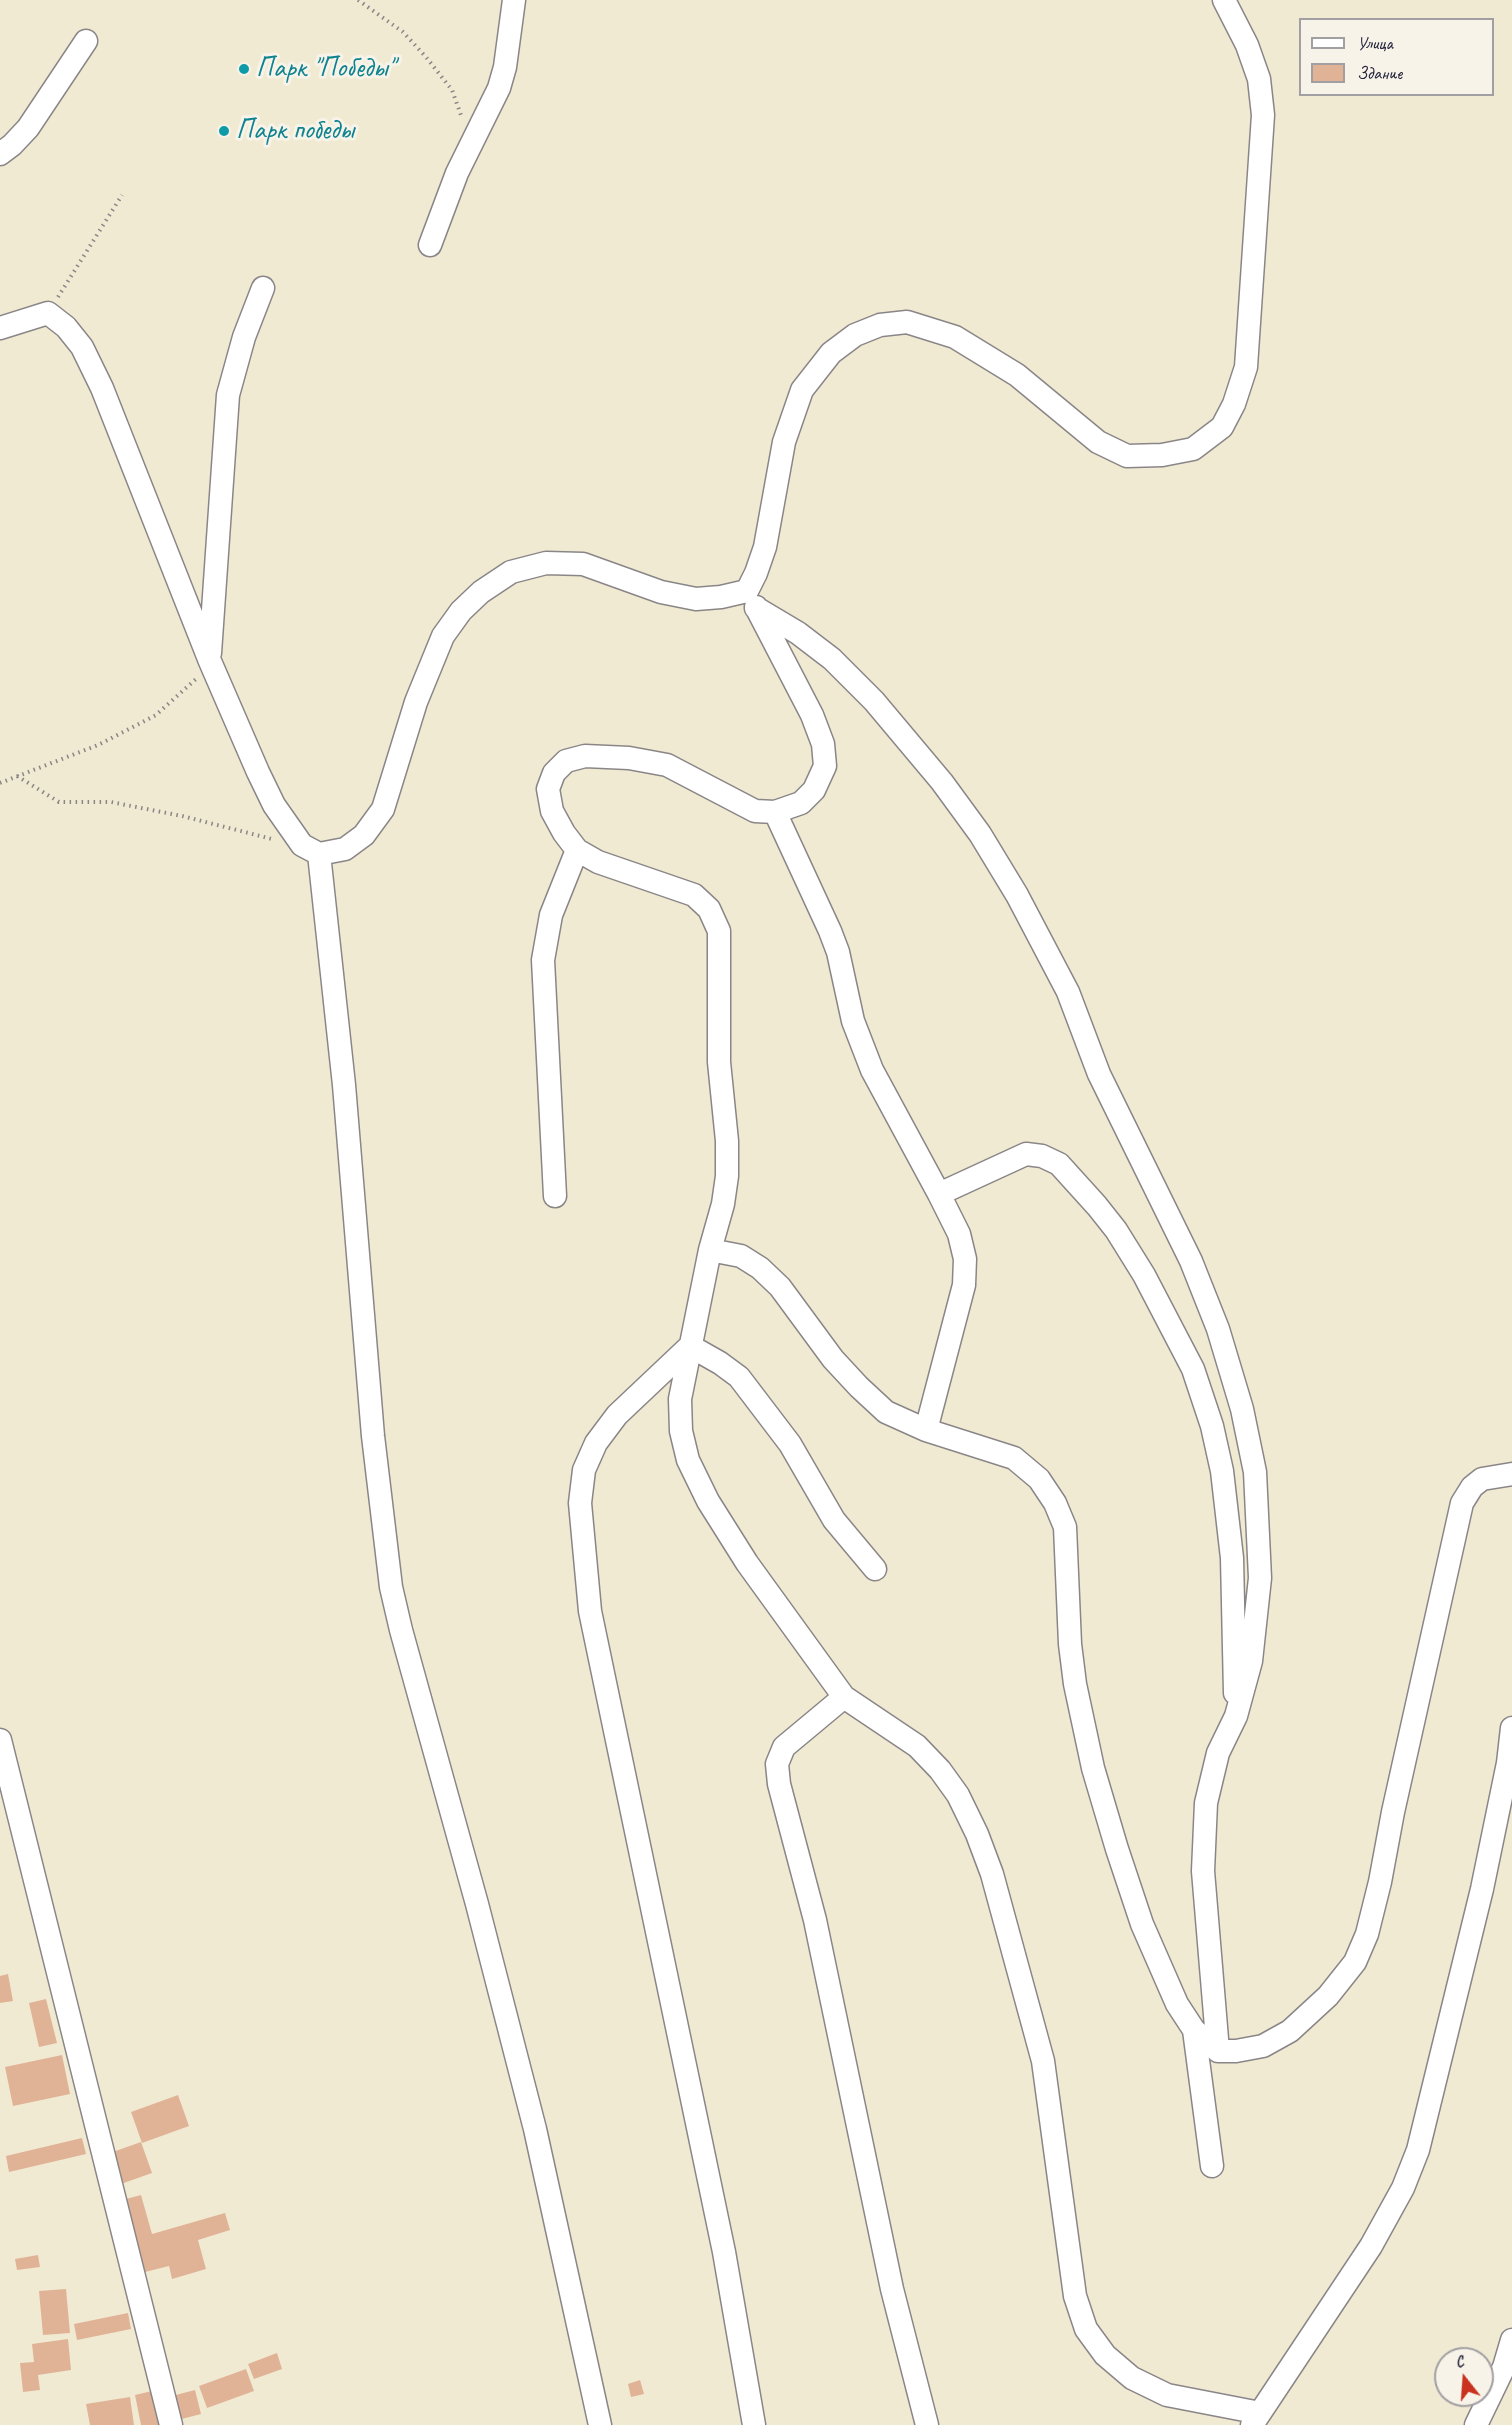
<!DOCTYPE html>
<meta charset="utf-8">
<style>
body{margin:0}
#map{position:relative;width:1512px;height:2425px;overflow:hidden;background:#f1ead3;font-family:Caveat,sans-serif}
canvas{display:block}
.legend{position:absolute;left:1299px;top:18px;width:195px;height:78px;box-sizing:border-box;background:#f7f3e8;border:2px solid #a29fa3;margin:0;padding:8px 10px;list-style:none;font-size:18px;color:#22223b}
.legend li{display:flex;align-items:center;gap:12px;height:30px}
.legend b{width:30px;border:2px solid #a29fa3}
.north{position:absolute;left:1434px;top:2347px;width:60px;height:60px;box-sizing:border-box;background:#f7f3e8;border:2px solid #a29fa3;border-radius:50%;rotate:343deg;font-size:16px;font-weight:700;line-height:24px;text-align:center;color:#22223b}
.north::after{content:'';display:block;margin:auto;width:21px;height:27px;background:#c8321e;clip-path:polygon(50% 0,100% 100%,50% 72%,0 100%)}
</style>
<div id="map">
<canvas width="1512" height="2425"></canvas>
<ul class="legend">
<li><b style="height:8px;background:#fff"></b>Улица</li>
<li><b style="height:16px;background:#e0b396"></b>Здание</li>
</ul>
<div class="north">С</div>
</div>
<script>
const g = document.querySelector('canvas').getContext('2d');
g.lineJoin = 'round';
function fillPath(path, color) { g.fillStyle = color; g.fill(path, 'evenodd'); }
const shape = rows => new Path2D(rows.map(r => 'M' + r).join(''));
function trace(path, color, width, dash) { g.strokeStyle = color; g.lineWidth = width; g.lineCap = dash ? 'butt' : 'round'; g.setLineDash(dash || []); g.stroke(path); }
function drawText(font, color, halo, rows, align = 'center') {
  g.font = font + ' Caveat,sans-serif'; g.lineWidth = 6; g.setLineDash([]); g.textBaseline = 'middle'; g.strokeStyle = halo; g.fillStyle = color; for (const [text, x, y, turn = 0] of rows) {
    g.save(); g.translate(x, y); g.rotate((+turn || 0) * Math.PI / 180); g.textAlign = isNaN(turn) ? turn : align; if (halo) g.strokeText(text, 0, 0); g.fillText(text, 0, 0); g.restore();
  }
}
fillPath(shape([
 [8,1974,13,2001,0,2003,0,1976],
 [46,1999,57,2043,39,2047,29,2003],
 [62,2055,70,2094,13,2106,5,2067],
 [178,2095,189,2126,142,2143,131,2112],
 [82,2138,86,2154,9,2172,6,2156],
 [141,2142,152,2173,121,2184,110,2153],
 [141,2195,152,2234,225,2213,230,2230,198,2240,206,2269,172,2279,169,2266,145,2272,126,2199],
 [38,2255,40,2267,17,2270,15,2259],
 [66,2289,70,2333,43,2335,39,2291],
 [128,2313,131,2329,77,2340,74,2324],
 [68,2339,71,2370,38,2375,40,2390,23,2392,20,2363,34,2362,32,2344],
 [277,2353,282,2369,254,2379,248,2364],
 [246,2369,254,2391,207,2408,199,2386],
 [640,2380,644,2394,631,2397,628,2384],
 [195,2390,201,2414,178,2420,172,2396],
 [152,2391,159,2425,141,2425,135,2395],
 [130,2397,134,2425,90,2425,86,2404]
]), '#e0b396');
const minor = shape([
 [0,154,12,145,28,128,86,41],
 [430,245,457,173,499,88,505,67,514,0],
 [0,328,48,313,66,327,82,347,102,388,209,659,258,772,274,805,302,845,319,854,345,849,364,835,383,809,416,702,443,636,461,611,481,592,511,572,546,563,583,564,661,592,696,599,721,597,747,591],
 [747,591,756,573,765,547,784,442,802,390,831,353,855,335,880,325,907,322,955,337,1017,375,1098,442,1127,456,1162,455,1193,449,1222,427,1234,404,1246,367,1263,115,1259,79,1247,45,1224,0],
 [756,608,798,633,832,659,874,701,942,782,980,834,1017,895,1068,992,1099,1074,1191,1261,1218,1329,1242,1409,1255,1472,1260,1578,1251,1661,1236,1716,1218,1753,1206,1803,1203,1871,1218,2051],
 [210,653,228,395,244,337,263,288],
 [775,812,830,931,838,952,853,1021,872,1070,939,1194,959,1234,965,1259,964,1285,926,1430],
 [319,854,344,1085,373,1436,391,1587,401,1630,477,1904,535,2129,600,2425],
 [939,1194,1026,1154,1042,1156,1059,1164,1097,1206,1116,1230,1144,1275,1193,1369,1212,1426,1222,1471,1232,1558,1235,1693],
 [555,1196,543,960,551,915,577,850],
 [710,1250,723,1204,727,1176,727,1141,719,1062,719,931,709,909,694,895,598,862,577,850,564,833,552,811,548,789,554,773,566,761,585,756,629,758,667,765,755,811,775,812,801,803,814,790,825,766,823,744,812,715,756,607],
 [844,1697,747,1563,708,1501,688,1460,681,1431,680,1399,710,1250,741,1256,760,1268,780,1287,833,1359,859,1387,886,1412,926,1430,1014,1458,1039,1479,1055,1503,1065,1527,1070,1644,1075,1684,1093,1768,1117,1849,1142,1924,1177,2004,1194,2030,1218,2051,1236,2051,1263,2046,1290,2031,1328,1996,1355,1962,1367,1934,1380,1882,1393,1812,1462,1503,1472,1487,1482,1479,1512,1474],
 [0,1740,171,2425],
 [1194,2030,1212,2166],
 [1260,2413,1371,2246,1403,2188,1418,2150,1482,1889,1508,1763,1512,1728],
 [754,2425,724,2252,590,1611,580,1503,584,1470,596,1443,617,1415,690,1346,720,1363,739,1377,790,1444,834,1520,875,1569],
 [927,2425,892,2289,815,1920,779,1784,777,1764,784,1747,844,1697,917,1746,940,1770,958,1795,977,1834,992,1874,1043,2061,1075,2296,1086,2329,1105,2355,1132,2378,1167,2395,1260,2413,1252,2425],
 [1476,2425,1504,2367,1512,2340]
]);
trace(minor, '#8a8687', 25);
trace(shape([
 [358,0,403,32,426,57,452,90,462,118],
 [58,297,122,195],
 [17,776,59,802,111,802,182,816,272,839],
 [0,783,98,745,156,715,196,679]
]), '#8a8687', 4, [1.5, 4.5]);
trace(minor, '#fff', 22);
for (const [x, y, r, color] of [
 [244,69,6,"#0f9aa8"],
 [224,131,6,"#0f9aa8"]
]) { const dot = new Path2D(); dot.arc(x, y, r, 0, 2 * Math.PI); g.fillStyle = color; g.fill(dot); trace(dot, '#f7f3e8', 2); }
drawText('28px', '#0d838f', '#f7f3e8', [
 ["Парк \"Победы\"",256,69],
 ["Парк победы",236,131]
], 'left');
</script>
